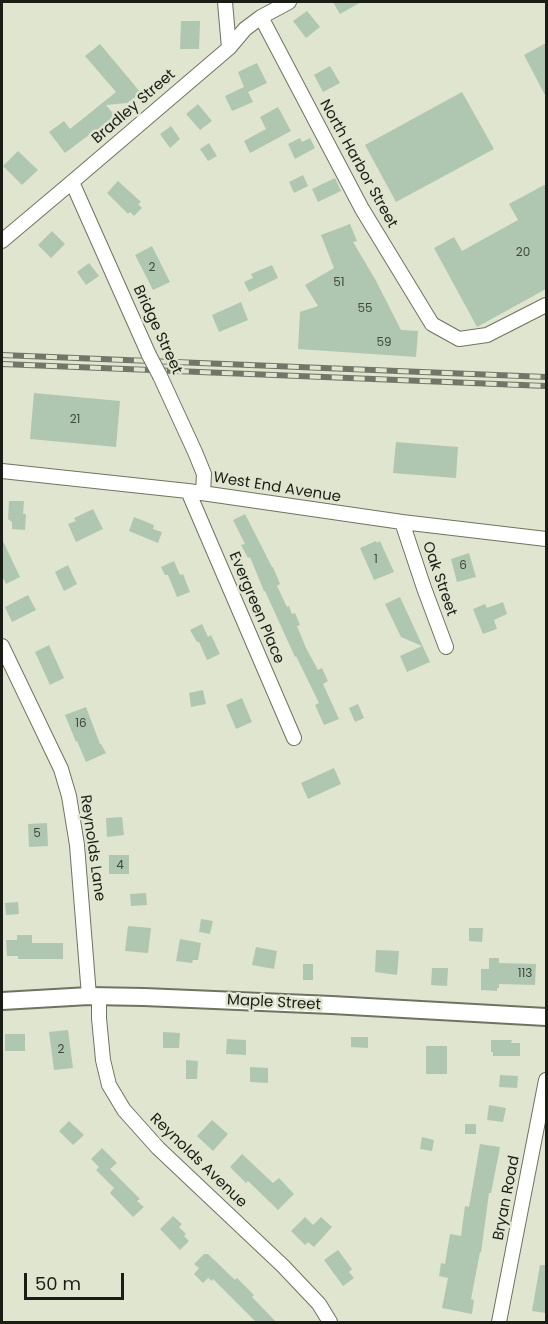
<!DOCTYPE html>
<style>
body{margin:0}
#map{position:relative;width:548px;height:1324px;overflow:hidden;background:#dfe5cf;font-family:Poppins,sans-serif}
canvas{display:block}
.frame{position:absolute;inset:0;border:3px solid #1a1d15;pointer-events:none}
.scale{position:absolute;left:24px;top:1273px;width:100px;height:27px;box-sizing:border-box;border:3px solid #1a1d15;border-top:0;padding-left:8px;font-size:18px;line-height:21px;white-space:nowrap;color:#1a1d15;-webkit-text-stroke:4px #dfe5cf;paint-order:stroke}
</style>
<div id="map">
<canvas width="548" height="1324"></canvas>
<div class="frame"></div>
<div class="scale">50 m</div>
</div>
<script>
const g = document.querySelector('canvas').getContext('2d');
g.lineJoin = 'round';
function fillPath(path, color) { g.fillStyle = color; g.fill(path, 'evenodd'); }
const shape = rows => new Path2D(rows.map(r => 'M' + r).join(''));
function trace(path, color, width, dash) { g.strokeStyle = color; g.lineWidth = width; g.lineCap = dash ? 'butt' : 'round'; g.setLineDash(dash || []); g.stroke(path); }
function drawText(font, color, halo, rows, align = 'center') {
  g.font = font + ' Poppins,sans-serif'; g.lineWidth = 5; g.setLineDash([]); g.textBaseline = 'middle'; g.strokeStyle = halo; g.fillStyle = color; for (const [text, x, y, turn = 0] of rows) {
    g.save(); g.translate(x, y); g.rotate((+turn || 0) * Math.PI / 180); g.textAlign = isNaN(turn) ? turn : align; if (halo) g.strokeText(text, 0, 0); g.fillText(text, 0, 0); g.restore();
  }
}
fillPath(shape([
 [333,2,361,2,340,14],
 [307,11,320,27,306,38,293,21],
 [181,21,200,21,199,49,180,49],
 [546,43,546,97,524,55],
 [100,44,141,93,127,103,106,105,116,117,91,138,89,135,65,153,49,132,64,121,70,129,116,92,85,56],
 [257,63,267,83,248,92,253,102,232,111,225,96,244,87,238,72],
 [330,66,340,83,323,92,314,75],
 [462,92,494,149,396,202,365,145],
 [198,104,212,121,200,130,186,114],
 [278,107,291,131,250,153,244,141,266,129,260,117],
 [171,126,180,139,170,148,160,134],
 [300,138,302,142,310,138,315,148,295,159,288,144],
 [209,143,217,156,208,161,200,149],
 [18,151,38,170,22,185,3,166],
 [303,175,308,186,294,193,289,182],
 [335,178,341,191,318,202,312,189],
 [118,181,141,202,138,204,142,208,134,216,130,212,128,214,107,193],
 [546,184,546,289,477,327,434,248,454,237,462,251,518,220,509,204],
 [350,224,357,241,353,242,375,279,401,330,418,331,416,357,298,349,300,312,318,306,305,285,334,268,321,235],
 [52,231,65,244,51,258,38,245],
 [152,246,170,282,153,290,135,255],
 [89,263,99,276,86,285,77,272],
 [272,265,278,278,249,292,244,282,253,278,251,274],
 [241,302,248,320,219,332,212,315],
 [34,393,120,401,116,447,30,439],
 [396,442,458,447,456,478,393,473],
 [9,501,24,501,23,514,26,514,25,530,12,529,12,522,8,519],
 [93,509,103,529,76,542,68,524,76,521,74,518],
 [245,514,272,567,273,567,280,584,277,586,287,607,289,606,292,614,295,613,300,625,297,626,306,648,318,670,322,668,328,681,323,684,339,719,324,725,315,705,319,703,296,656,295,657,265,591,264,591,250,557,248,558,241,545,245,544,233,520],
 [134,517,154,525,153,529,162,532,158,543,129,531],
 [2,539,20,577,6,584,2,576],
 [376,541,377,543,380,541,394,572,374,580,360,548],
 [469,553,476,577,457,582,451,559],
 [174,561,180,575,183,574,190,592,177,597,168,575,165,575,161,567],
 [68,565,77,584,64,591,55,572],
 [28,595,36,610,12,622,5,607],
 [400,597,430,662,407,672,400,656,422,646,401,637,385,604],
 [503,602,507,614,494,620,497,629,483,634,473,609,485,604,487,608],
 [202,624,208,637,211,635,220,654,207,660,199,642,197,642,190,630],
 [49,645,64,678,50,685,35,652],
 [203,690,206,704,191,707,189,693],
 [242,698,252,722,236,729,226,705],
 [358,704,364,718,355,722,349,708],
 [86,707,100,744,101,744,106,753,86,762,77,741,76,742,65,715],
 [334,768,341,784,308,799,301,783],
 [122,817,124,835,107,837,106,818],
 [47,823,48,846,29,847,28,824],
 [109,855,129,855,129,874,109,874],
 [146,893,147,905,131,906,130,894],
 [18,902,19,914,6,915,5,903],
 [201,919,213,921,210,934,199,932],
 [128,926,151,928,148,953,125,951],
 [469,928,483,928,482,942,469,941],
 [17,935,32,935,32,943,63,943,63,959,18,959,18,956,7,956,6,940,17,940],
 [180,939,201,943,198,960,193,960,192,963,176,961],
 [256,947,277,951,274,969,252,965],
 [376,950,399,951,397,975,375,972],
 [489,958,499,958,499,963,536,964,535,985,499,984,499,988,497,988,497,991,481,990,481,969,489,969],
 [303,964,313,964,313,980,303,980],
 [432,968,448,968,447,986,431,985],
 [68,1030,73,1068,54,1070,49,1032],
 [163,1032,180,1033,179,1048,163,1048],
 [5,1034,25,1034,25,1051,5,1051],
 [351,1037,368,1037,368,1048,351,1047],
 [227,1039,246,1040,246,1055,226,1054],
 [491,1040,512,1040,511,1043,520,1043,520,1056,493,1056,493,1052,491,1052],
 [426,1046,447,1046,447,1074,426,1074],
 [186,1060,198,1061,197,1079,186,1079],
 [250,1067,268,1068,268,1083,250,1082],
 [500,1075,518,1076,517,1088,499,1087],
 [489,1105,506,1108,503,1122,487,1120],
 [212,1120,228,1134,213,1151,197,1136],
 [69,1121,84,1135,73,1145,59,1131],
 [465,1124,476,1124,476,1134,465,1134],
 [422,1137,434,1140,432,1151,420,1149],
 [480,1144,500,1147,491,1193,489,1193,481,1253,480,1252,471,1299,474,1300,472,1314,442,1308,448,1278,439,1276,441,1263,445,1264,450,1234,461,1236,465,1206,469,1207],
 [102,1148,117,1163,110,1169,140,1199,137,1201,144,1207,133,1217,110,1193,114,1188,96,1170,99,1167,91,1159],
 [242,1154,273,1183,279,1178,294,1194,278,1210,248,1181,246,1183,230,1167],
 [173,1216,182,1224,179,1227,186,1234,184,1236,189,1241,180,1250,160,1229],
 [305,1217,313,1225,321,1217,332,1227,314,1247,308,1242,305,1245,291,1231],
 [338,1250,352,1269,349,1272,354,1278,343,1286,324,1260],
 [204,1254,208,1254,235,1280,237,1278,254,1295,252,1297,277,1323,257,1323,213,1279,212,1281,208,1278,203,1283,194,1274,199,1268,194,1264],
 [540,1265,546,1265,546,1313,532,1311]
]), '#afc7b0');
const minor = shape([
 [225,2,229,48],
 [261,17,362,209,432,324,459,339,487,335,546,305],
 [72,182,149,355],
 [2,241,72,182,229,48,245,29,261,17,289,2],
 [160,376,195,452,204,474,203,493],
 [2,471,188,491,402,522,546,539],
 [188,491,294,738],
 [402,522,424,588,446,647],
 [2,646,61,769,69,796,77,845,89,996],
 [99,996,99,1018,103,1060,109,1085,124,1110,158,1148,283,1266,319,1304,330,1322],
 [499,1322,546,1080]
]);
const tertiary = shape([
 [2,1001,89,996,144,997,332,1005,546,1017]
]);
trace(minor, '#6e7460', 16);
trace(tertiary, '#6e7460', 20);
trace(minor, '#fff', 14);
trace(tertiary, '#fff', 16);
const rail = shape([
 [2,355,546,377],
 [2,364,546,386]
]);
trace(rail, '#727668', 6);
trace(rail, '#dfe5cf', 4, [11]);
const minorBridge = shape([
 [149,355,160,376]
]);
trace(minorBridge, '#6e7460', 16, []);
trace(minorBridge, '#fff', 14);
drawText('12px', '#3f483c', null, [
 ["20",523,253],
 ["2",152,268],
 ["51",339,283],
 ["55",365,309],
 ["59",384,343],
 ["21",75,420],
 ["1",376,560],
 ["6",463,566],
 ["16",81,724],
 ["5",37,834],
 ["4",120,866],
 ["113",525,974],
 ["2",61,1050]
]);
drawText('15px', '#1a1d15', '#dfe5cf', [
 ["Bradley Street",134,107,-41],
 ["North Harbor Street",358,164,61],
 ["Bridge Street",157,330,65],
 ["West End Avenue",277,488,9],
 ["Oak Street",439,579,71],
 ["Evergreen Place",256,608,67],
 ["Reynolds Lane",92,848,82],
 ["Maple Street",274,1003,3],
 ["Reynolds Avenue",198,1161,44],
 ["Bryan Road",507,1198,-79]
]);
</script>
